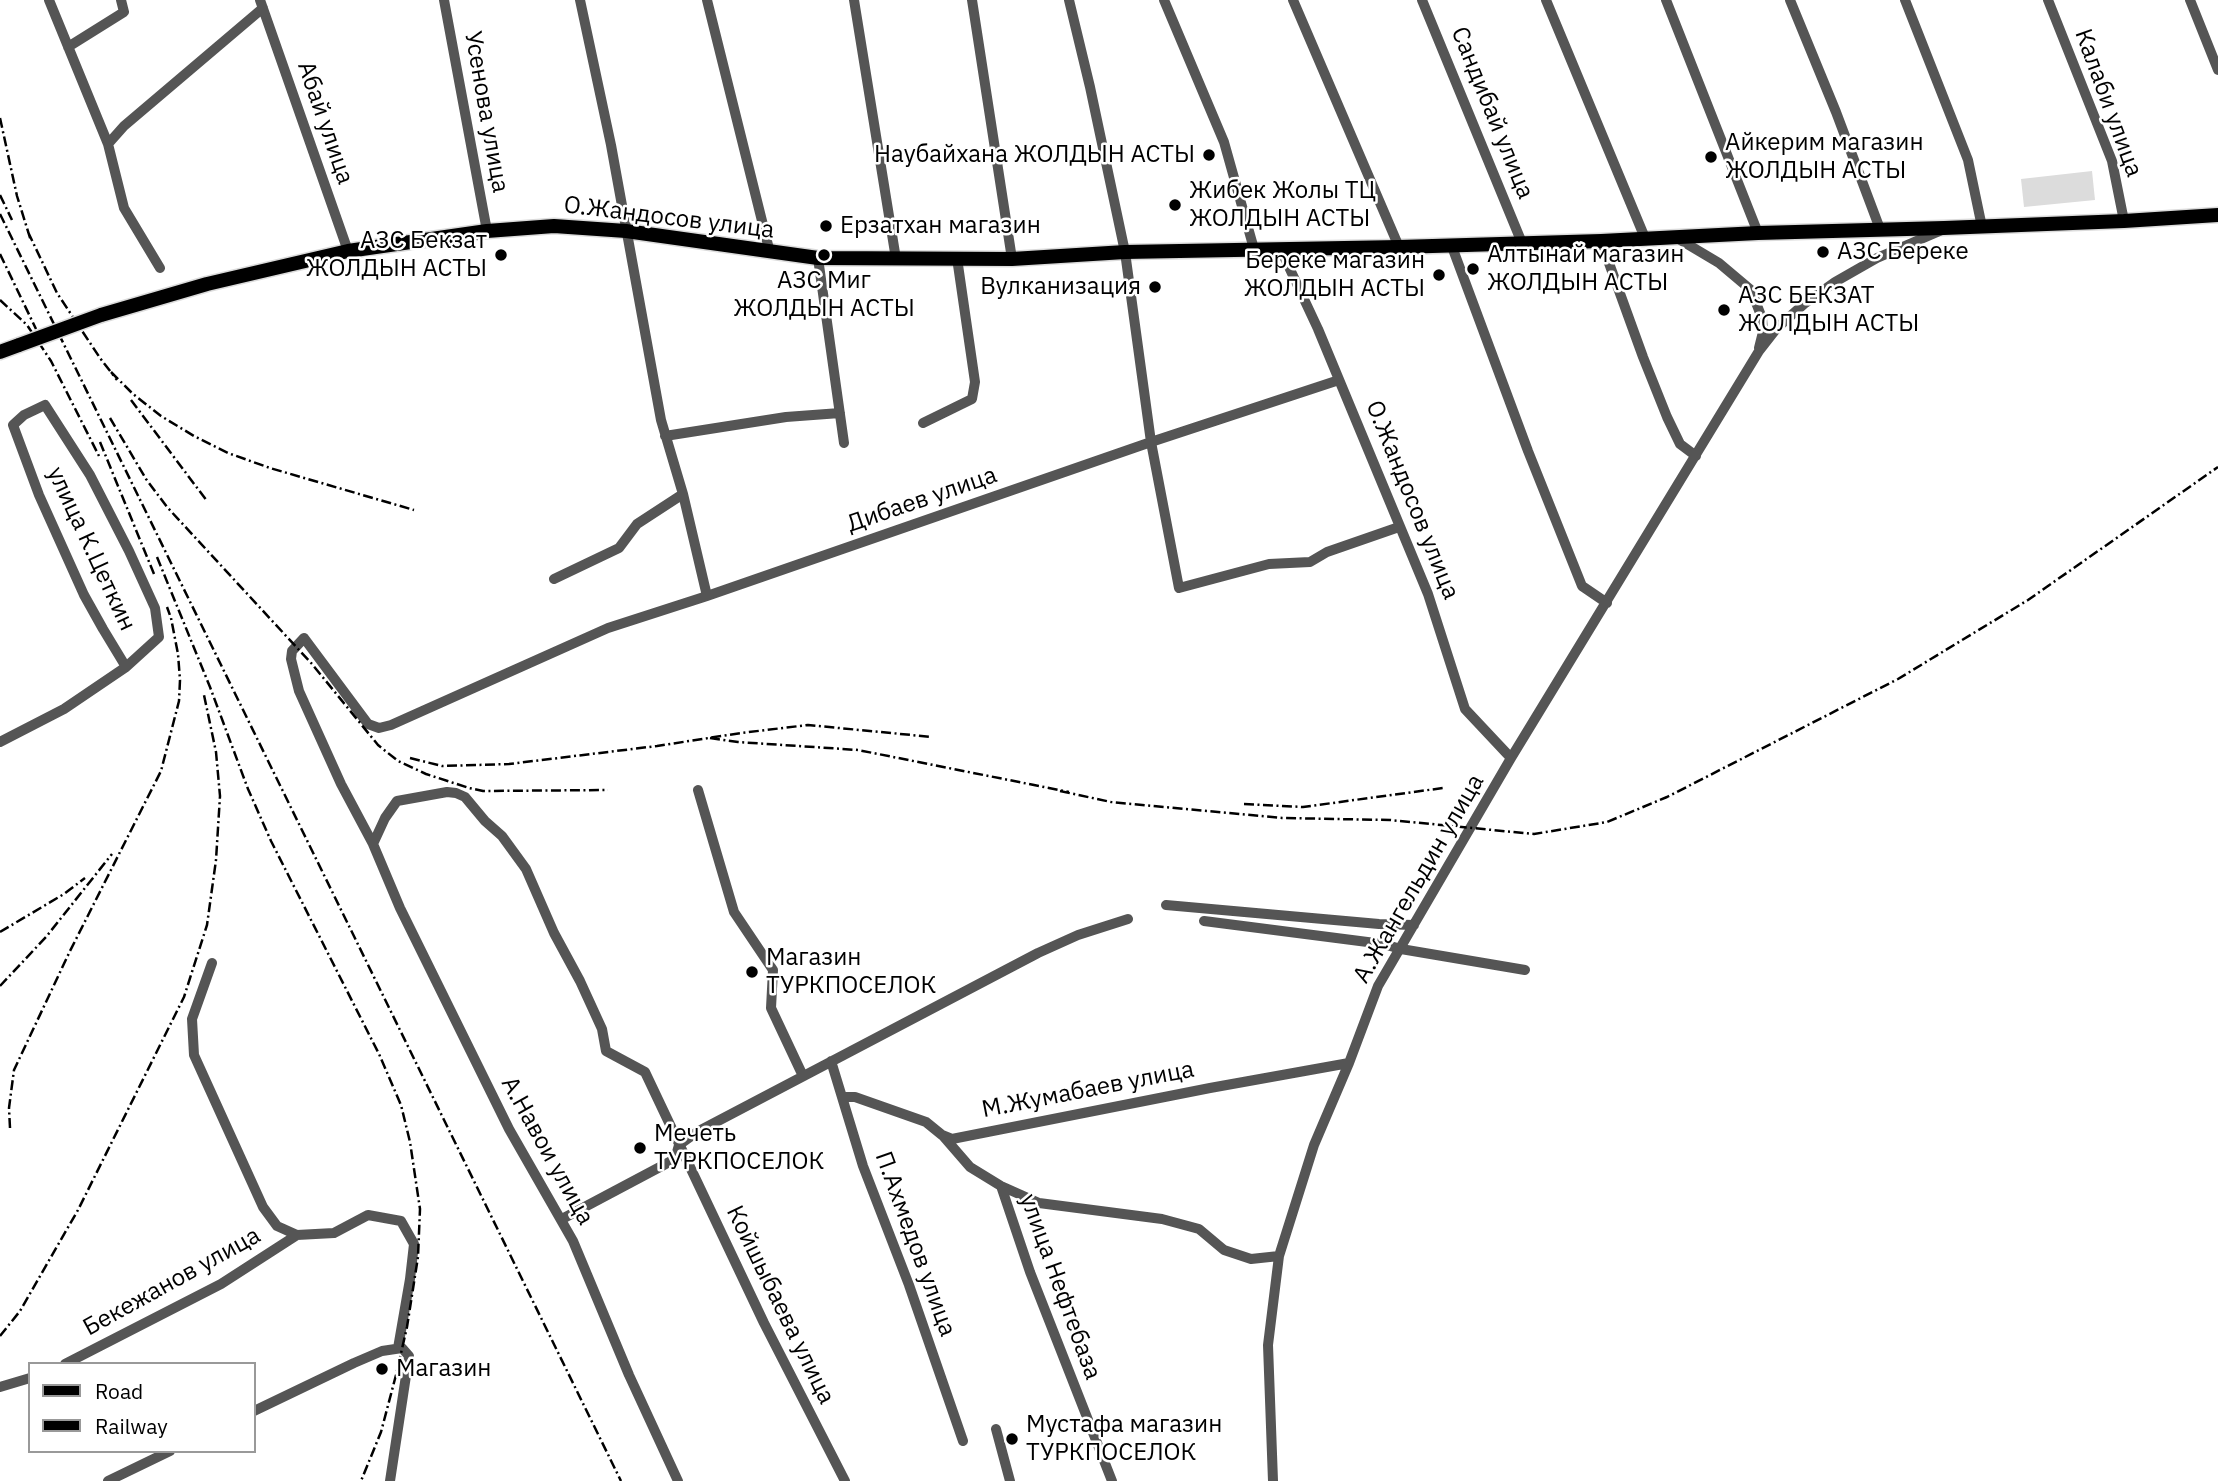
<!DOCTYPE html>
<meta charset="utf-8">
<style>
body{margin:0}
#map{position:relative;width:2218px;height:1481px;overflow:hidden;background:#fff;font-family:"IBM Plex Sans",sans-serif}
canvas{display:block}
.legend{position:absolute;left:28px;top:1362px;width:228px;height:91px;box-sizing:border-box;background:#fff;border:2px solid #999;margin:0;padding:9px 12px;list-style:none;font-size:21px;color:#000}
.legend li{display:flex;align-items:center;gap:14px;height:35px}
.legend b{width:35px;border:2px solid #999}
</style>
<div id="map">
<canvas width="2218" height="1481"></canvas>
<ul class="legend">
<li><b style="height:9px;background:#000"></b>Road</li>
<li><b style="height:9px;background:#000"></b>Railway</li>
</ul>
</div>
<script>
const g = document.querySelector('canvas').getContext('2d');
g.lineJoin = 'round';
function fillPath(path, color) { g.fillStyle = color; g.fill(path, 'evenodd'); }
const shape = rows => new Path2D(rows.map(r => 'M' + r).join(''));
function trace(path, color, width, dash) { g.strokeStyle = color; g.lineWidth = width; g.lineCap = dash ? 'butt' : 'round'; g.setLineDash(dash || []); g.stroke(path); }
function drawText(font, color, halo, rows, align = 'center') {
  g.font = font + ' "IBM Plex Sans",sans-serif'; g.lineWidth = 5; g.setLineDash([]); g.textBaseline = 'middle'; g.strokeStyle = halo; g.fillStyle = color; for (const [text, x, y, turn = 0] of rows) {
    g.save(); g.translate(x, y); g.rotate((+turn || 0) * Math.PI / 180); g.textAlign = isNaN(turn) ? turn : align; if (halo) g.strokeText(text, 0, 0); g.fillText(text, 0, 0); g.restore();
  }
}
fillPath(shape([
 [2092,171,2095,200,2024,207,2021,179]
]), '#dcdcdc');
const major = shape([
 [101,315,207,284,348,251,487,231,554,226,626,231,818,258,1012,259,1125,252,1399,247,1601,241,1758,233,1944,228,2124,221,2218,215],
 [0,352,19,345]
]);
trace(major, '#dbdbdb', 17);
trace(shape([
 [49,0,108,144,124,208,160,268],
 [260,0,348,251],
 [444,0,487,231],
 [580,0,611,145,661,420,683,494,707,596],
 [707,0,770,253],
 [854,0,896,259],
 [972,0,1012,259],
 [1069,0,1090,87,1125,252,1151,442,1179,588,1269,564,1310,562,1327,552,1399,527],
 [1164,0,1224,142,1254,249],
 [1293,0,1399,247],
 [1422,0,1522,243],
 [1546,0,1645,238],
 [1666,0,1758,233],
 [1790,0,1836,112,1880,229],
 [1905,0,1968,160,1982,227],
 [2048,0,2112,161,2124,221],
 [2190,0,2218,70],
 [68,47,124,12,121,0],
 [108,144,124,126,263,8],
 [1677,238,1719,263,1751,290,1762,318,1763,332,1759,348],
 [1601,241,1643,357,1667,417,1680,444,1696,456],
 [1451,244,1528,451,1582,586,1607,603],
 [1281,250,1318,329,1428,594,1465,709,1511,758],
 [818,258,844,443],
 [923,423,972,399,975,382,957,258],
 [665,436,786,417,840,413],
 [554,579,619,548,637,524,683,494],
 [0,742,64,709,126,667,159,637,155,608,129,551,90,475,45,405,24,415,13,425,39,495,84,595,103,629,126,667],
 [698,790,734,912,773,970,771,1008,803,1076],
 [373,844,385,818,397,801,447,792,456,793,465,797,485,821,502,836,526,869,554,933,580,981,602,1029,606,1051,645,1072,764,1323,845,1481],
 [1166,905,1379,924,1414,925],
 [1204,921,1383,944,1401,949,1525,970],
 [212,963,192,1019,194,1055,263,1207,277,1226,297,1235,334,1233,368,1215,401,1221,414,1244,410,1279,398,1348],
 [831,1061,863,1166,909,1285,963,1441],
 [843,1097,855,1097,926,1122,942,1135,952,1139,1210,1088,1349,1063],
 [944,1137,970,1167,1001,1186,1039,1203,1162,1219,1199,1229,1224,1250,1251,1259,1279,1256],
 [1001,1186,1030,1272,1112,1481],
 [562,1219,675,1159,679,1145,697,1132,1038,953,1078,935,1128,919],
 [65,1364,221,1284,297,1235],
 [0,1387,30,1378],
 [254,1411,354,1363,382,1351,402,1348,409,1356,390,1481],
 [996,1429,1010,1481],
 [108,1481,170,1451],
 [678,1481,629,1375,573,1241,509,1129,400,908,373,844,341,784,299,691,291,659,292,651,304,638,368,724,379,728,391,725,608,628,707,596,1151,442,1339,380],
 [1273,1481,1268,1345,1279,1256,1314,1145,1349,1063,1378,986,1511,758,1759,351,1777,328,1804,304,1835,282,1877,258,1942,230]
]), '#555', 10);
trace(major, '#000', 14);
trace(shape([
 [0,118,17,196,31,241],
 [0,195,12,220],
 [0,214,621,1481],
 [28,232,57,293,100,358,117,380],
 [0,254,36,329],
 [0,300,27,325,51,361,99,456],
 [111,372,133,394,161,416,194,436,228,453,270,468,414,510],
 [131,400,207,501],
 [110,418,146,479,167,507,312,664,378,745,398,761,426,774,469,788,483,791,608,790],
 [100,442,154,574],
 [157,557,210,687,248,789,271,841,379,1054,401,1105,410,1142,420,1209,418,1257,407,1327,396,1375,381,1432,361,1481],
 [710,738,738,742,858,750,1069,792],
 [410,758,442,766,509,764,657,746,741,733,808,725,932,737],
 [1060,791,1111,802,1282,818,1390,820,1534,834,1607,822,1667,797,1898,679,2028,600,2218,467],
 [1244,804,1303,807,1443,788],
 [0,932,64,894,85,878],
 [0,986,46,937,112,854],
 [10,1128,9,1108,14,1070,70,951,161,771,179,701,180,680,178,654,171,618,167,607],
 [0,1336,20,1311,78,1210,184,997,207,925,216,860,220,796,216,752,204,695]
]), '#000', 2.5, [10, 3.5, 2, 3.5]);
const majorBridge = shape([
 [19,345,101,315]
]);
trace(majorBridge, '#dbdbdb', 17, []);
trace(majorBridge, '#000', 14);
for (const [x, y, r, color] of [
 [1209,155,7,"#000"],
 [1711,157,7,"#000"],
 [1175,205,7,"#000"],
 [826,226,7,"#000"],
 [1823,252,7,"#000"],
 [501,255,7,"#000"],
 [824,255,7,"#000"],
 [1473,269,7,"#000"],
 [1439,275,7,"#000"],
 [1155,287,7,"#000"],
 [1724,310,7,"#000"],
 [752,972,7,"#000"],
 [640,1148,7,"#000"],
 [382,1369,7,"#000"],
 [1012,1439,7,"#000"]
]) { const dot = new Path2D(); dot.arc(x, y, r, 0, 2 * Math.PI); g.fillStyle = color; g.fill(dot); trace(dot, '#fff', 2.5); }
drawText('24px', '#000', '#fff', [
 ["Калаби улица",2108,103,70],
 ["Усенова улица",486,112,80],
 ["Сандибай улица",1492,113,68],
 ["Абай улица",325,123,71],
 ["О.Жандосов улица",669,218,7],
 ["Дибаев улица",922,500,-19],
 ["О.Жандосов улица",1412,500,68],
 ["улица К.Цеткин",91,549,65],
 ["А.Жангельдин улица",1419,879,-60],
 ["М.Жумабаев улица",1088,1090,-11],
 ["А.Навои улица",547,1151,61],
 ["П.Ахмедов улица",915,1244,70],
 ["Бекежанов улица",172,1282,-29],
 ["улица Нефтебаза",1060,1287,70],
 ["Койшыбаева улица",780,1305,64]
]);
drawText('24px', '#000', '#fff', [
 ["Айкерим магазин",1725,143],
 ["ЖОЛДЫН АСТЫ",1725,171],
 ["Наубайхана ЖОЛДЫН АСТЫ",1195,155,"right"],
 ["Жибек Жолы ТЦ",1189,191],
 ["ЖОЛДЫН АСТЫ",1189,219],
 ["Ерзатхан магазин",840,226],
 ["АЗС Бекзат",487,241,"right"],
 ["ЖОЛДЫН АСТЫ",487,269,"right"],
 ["АЗС Береке",1837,252],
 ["Алтынай магазин",1487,255],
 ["ЖОЛДЫН АСТЫ",1487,283],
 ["Береке магазин",1425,261,"right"],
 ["ЖОЛДЫН АСТЫ",1425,289,"right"],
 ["АЗС Миг",824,281,"center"],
 ["ЖОЛДЫН АСТЫ",824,309,"center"],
 ["Вулканизация",1141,287,"right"],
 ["АЗС БЕКЗАТ",1738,296],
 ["ЖОЛДЫН АСТЫ",1738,324],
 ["Магазин",766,958],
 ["ТУРКПОСЕЛОК",766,986],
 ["Мечеть",654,1134],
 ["ТУРКПОСЕЛОК",654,1162],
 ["Магазин",396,1369],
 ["Мустафа магазин",1026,1425],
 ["ТУРКПОСЕЛОК",1026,1453]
], 'left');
</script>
